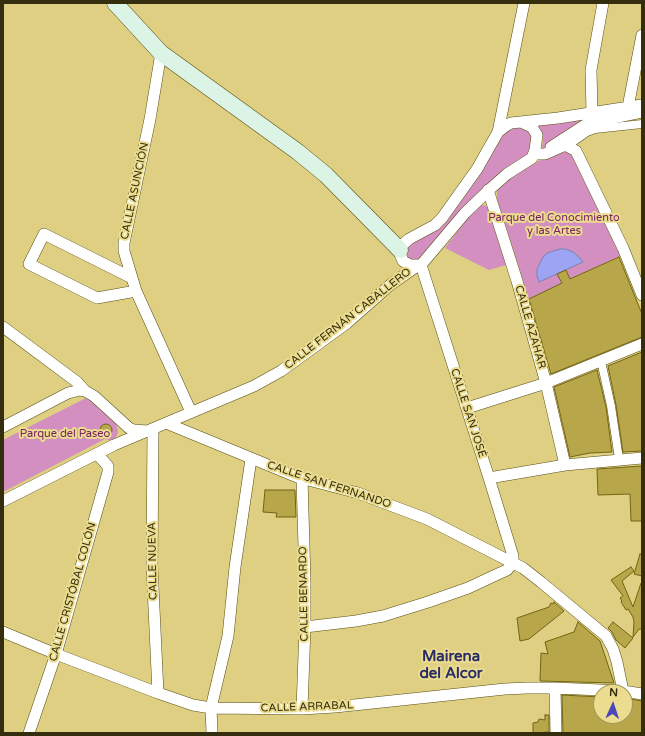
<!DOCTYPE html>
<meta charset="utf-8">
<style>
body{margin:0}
#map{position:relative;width:645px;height:736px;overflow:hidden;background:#decf83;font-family:"Varela Round",sans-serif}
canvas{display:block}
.frame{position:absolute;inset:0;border:4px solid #342e0e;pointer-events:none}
.north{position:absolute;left:593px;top:684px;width:40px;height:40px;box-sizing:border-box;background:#ebdc8f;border:1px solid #a2965b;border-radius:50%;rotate:3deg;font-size:11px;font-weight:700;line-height:16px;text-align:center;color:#342e0e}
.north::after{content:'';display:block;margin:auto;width:14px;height:18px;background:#4a46bc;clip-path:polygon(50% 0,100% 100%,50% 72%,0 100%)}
</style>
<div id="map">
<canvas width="645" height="736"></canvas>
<div class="frame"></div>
<div class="north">N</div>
</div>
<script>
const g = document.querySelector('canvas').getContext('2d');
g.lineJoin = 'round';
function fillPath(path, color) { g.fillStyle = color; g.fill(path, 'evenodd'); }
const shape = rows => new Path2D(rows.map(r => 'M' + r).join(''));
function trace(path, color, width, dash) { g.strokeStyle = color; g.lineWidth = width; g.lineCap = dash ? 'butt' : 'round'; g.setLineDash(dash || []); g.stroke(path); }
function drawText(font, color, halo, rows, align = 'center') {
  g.font = font + ' "Varela Round",sans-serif'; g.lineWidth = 4; g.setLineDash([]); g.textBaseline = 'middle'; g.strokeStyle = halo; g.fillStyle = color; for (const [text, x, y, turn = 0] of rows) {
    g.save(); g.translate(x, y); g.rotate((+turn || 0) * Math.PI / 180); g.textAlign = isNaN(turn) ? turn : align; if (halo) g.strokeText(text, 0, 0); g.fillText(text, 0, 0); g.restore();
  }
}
fillPath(shape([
 [584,119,561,138,542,149,543,140,540,131,535,125],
 [514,127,524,128,532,135,529,155,421,261,413,261,406,256,407,246,420,239,501,135],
 [559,149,574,153,620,256,570,279,566,270,558,274,562,283,529,299,497,199,497,189,510,178],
 [484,205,488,207,506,265,489,270,445,248,473,211,480,206],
 [88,397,116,423,118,432,115,440,112,441,105,439,3,492,3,440]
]), '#d38fbf');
const water = shape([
 [560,249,566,249,573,252,579,257,583,262,539,282,537,276,537,269,543,257,547,253,560,249]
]);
fillPath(water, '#9ca5f4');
trace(water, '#7d81af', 1);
const building = shape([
 [619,257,642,314,642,337,551,374,529,299,562,283,557,274,566,270,570,279,619,257],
 [642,352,642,451,623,452,616,405,608,366,642,352],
 [597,370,606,407,612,452,590,453,570,457,554,387,597,370],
 '100 430a6 6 0 1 1 12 0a6 6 0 1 1-12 0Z',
 [642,466,642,521,631,521,630,494,598,495,597,469,642,466],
 [265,490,295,490,296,517,276,517,277,513,263,512,265,490],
 [640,554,642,554,642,576,634,574,640,554],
 [631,567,634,571,622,581,633,607,641,583,642,583,642,629,639,629,633,637,634,622,633,617,628,609,626,610,621,602,622,601,620,598,623,596,611,580,631,567],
 [554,602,564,611,529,639,520,641,517,618,549,607,551,603,553,604,554,602],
 [578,622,600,641,614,683,540,681,541,653,548,654,545,642,574,632,578,622],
 [613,622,633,638,625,648,616,640,612,632,608,628,613,622],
 [562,695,601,697,601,716,625,716,625,698,642,701,642,733,563,733,562,695],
 [545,715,549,715,549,732,533,733,533,723,538,722,539,719,545,720,545,715]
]);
fillPath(building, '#b7a64a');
trace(building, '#736410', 1);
const pedestrian = shape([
 [567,146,587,132,595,129,642,124],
 [601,361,611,406,619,459]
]);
const minor = shape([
 [161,53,150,119,124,243,124,251,136,291,191,412],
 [624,111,628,107,642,35],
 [592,113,591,70,603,3],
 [521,122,532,127,537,135,535,150,532,158,507,174,490,189,465,213,421,265,410,265,403,261,400,254,401,246,409,239,435,225,442,218,477,169,498,132,507,125,511,123,558,118,642,105],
 [498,132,524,3],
 [551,147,588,123,642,112],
 [539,154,545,154,563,146,567,146,576,151,623,248,642,295],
 [488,190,517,281,546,383,565,465],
 [132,278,44,234,29,264,97,298,136,291],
 [3,327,77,382,85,391],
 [467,408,546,383,642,344],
 [166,423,297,477,358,493,427,519,523,568,541,582,606,636,613,649,617,662,623,691],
 [3,427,68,393,80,390,85,391,94,396,129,428,134,430,147,431],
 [153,429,152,566,158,693],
 [302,478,305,582,305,627,302,709],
 [489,478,565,465,642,458],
 [3,501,114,445,254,386,281,371,347,323,390,285,417,266],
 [305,627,356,621,383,616,428,602,468,588,498,574,507,570,513,563,513,556,489,478,421,265],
 [3,632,56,654,158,693,193,705,211,708,302,709,335,707,505,689,527,688,555,688,623,691,642,694],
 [555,688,556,733],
 [29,733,56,654,108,472,108,466,97,454],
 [212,733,211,708,228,636,235,567,251,459]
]);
const secondary = shape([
 [115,3,161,53,298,152,326,175,400,250]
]);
trace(pedestrian, '#594e11', 9);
trace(minor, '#594e11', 12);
trace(secondary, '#594e11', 17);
trace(pedestrian, '#fff', 8);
trace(minor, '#fff', 11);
trace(secondary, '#dbf4e6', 16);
drawText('11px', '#342e0e', '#ebdc8f', [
 ["CALLE ASUNCIÓN",135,191,-78],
 ["CALLE FERNÁN CABALLERO",348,319,-38],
 ["CALLE AZAHAR",530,327,74],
 ["CALLE SAN JOSÉ",468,413,72],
 ["CALLE SAN FERNANDO",329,485,18],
 ["CALLE NUEVA",153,561,-91],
 ["CALLE CRISTÓBAL COLÓN",73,592,-74],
 ["CALLE BENARDO",304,594,-91],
 ["CALLE ARRABAL",307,707,-2]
]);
drawText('11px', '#792165', '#ebdc8f', [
 ["Parque del Conocimiento",554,218],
 ["y las Artes",554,231],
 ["Parque del Paseo",65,434]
]);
drawText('bold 15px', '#2a2c66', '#ebdc8f', [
 ["Mairena",451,657],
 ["del Alcor",451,674]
]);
</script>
